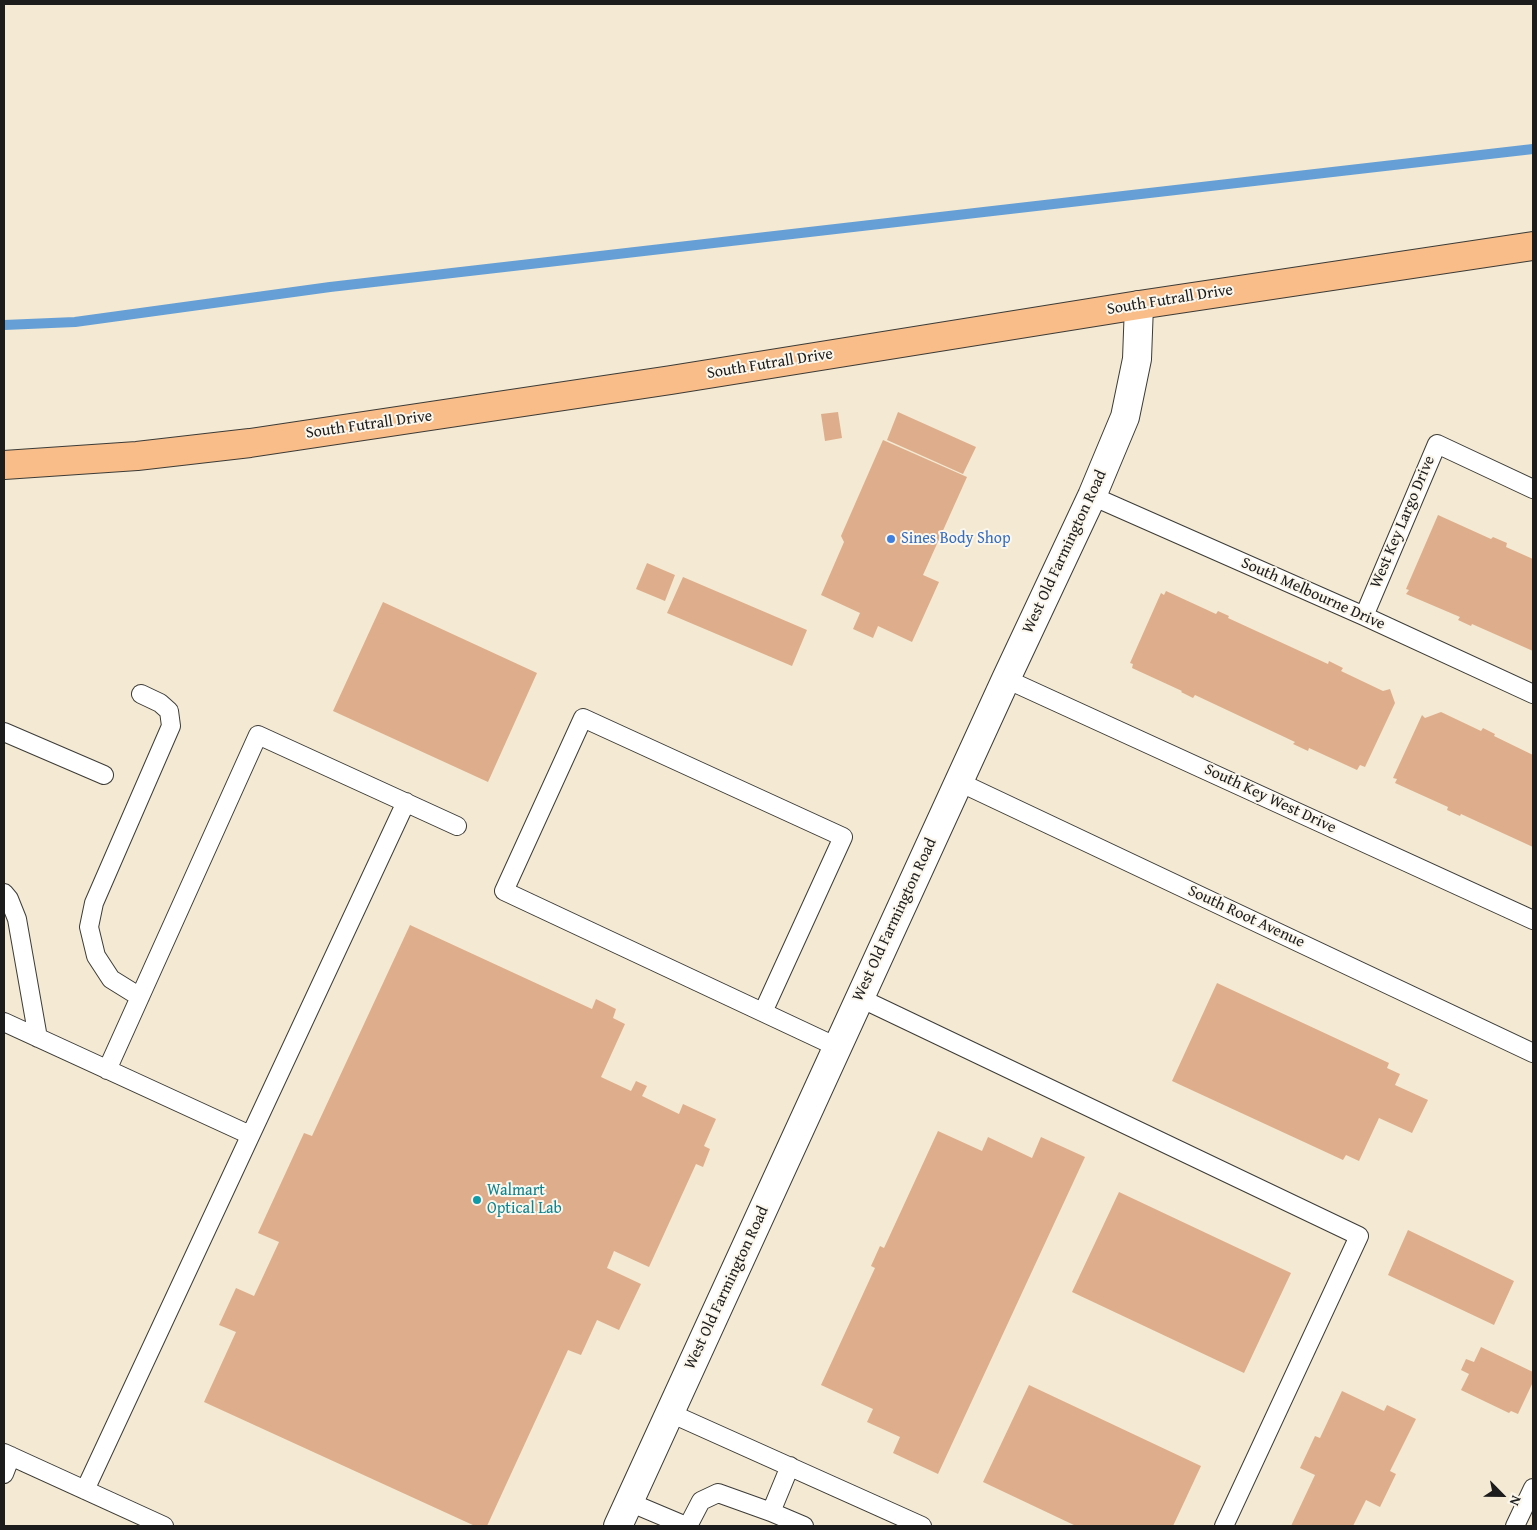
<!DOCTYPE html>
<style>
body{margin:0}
#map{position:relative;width:1537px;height:1530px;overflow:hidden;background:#f4e9d2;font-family:"Gentium Book Plus",serif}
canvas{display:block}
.frame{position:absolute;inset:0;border:5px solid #1c1c1c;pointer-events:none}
.north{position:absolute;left:1477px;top:1470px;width:50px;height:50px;-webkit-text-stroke:4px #fbf7ec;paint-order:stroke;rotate:113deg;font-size:14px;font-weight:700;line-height:20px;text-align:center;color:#1c1c1c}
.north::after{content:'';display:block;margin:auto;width:18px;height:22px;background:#1c1c1c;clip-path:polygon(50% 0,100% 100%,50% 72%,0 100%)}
</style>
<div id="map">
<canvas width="1537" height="1530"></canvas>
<div class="frame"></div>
<div class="north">N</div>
</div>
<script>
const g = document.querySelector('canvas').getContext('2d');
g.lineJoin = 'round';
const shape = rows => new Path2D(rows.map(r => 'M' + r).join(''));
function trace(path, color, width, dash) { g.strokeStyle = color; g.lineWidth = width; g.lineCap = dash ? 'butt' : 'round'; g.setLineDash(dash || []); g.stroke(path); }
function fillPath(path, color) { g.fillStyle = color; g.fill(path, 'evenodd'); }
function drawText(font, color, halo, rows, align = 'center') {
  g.font = font + ' "Gentium Book Plus",serif'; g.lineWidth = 4; g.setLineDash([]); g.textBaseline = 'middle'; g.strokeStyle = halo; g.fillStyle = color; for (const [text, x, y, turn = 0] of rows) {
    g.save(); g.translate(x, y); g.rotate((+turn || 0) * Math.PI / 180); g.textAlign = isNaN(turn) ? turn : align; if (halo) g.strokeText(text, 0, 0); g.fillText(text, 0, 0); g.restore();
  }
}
trace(shape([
 [4,325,75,322,330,287,1533,149]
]), '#669fd5', 10);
fillPath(shape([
 [838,412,842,438,825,441,821,414],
 [898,412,976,447,963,474,887,440],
 [883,440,967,477,923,575,939,582,912,642,878,626,873,638,853,629,860,613,821,595,844,542,841,536],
 [1438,515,1491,539,1493,537,1507,543,1506,547,1533,559,1533,651,1472,624,1471,626,1458,620,1460,617,1406,594,1409,590,1406,589],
 [647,563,675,575,665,601,636,589],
 [683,577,807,630,792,666,667,613],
 [1166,591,1216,614,1218,611,1229,616,1228,618,1328,664,1329,661,1343,668,1341,671,1383,691,1390,689,1395,703,1365,767,1360,765,1357,770,1309,748,1308,751,1293,744,1295,742,1195,695,1193,698,1181,692,1182,691,1132,668,1133,664,1130,663,1161,593,1164,595],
 [383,602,537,673,488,782,333,711],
 [1441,712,1481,731,1483,728,1495,734,1494,736,1533,755,1533,847,1461,814,1460,816,1447,810,1448,807,1395,783,1397,779,1393,778,1422,715,1425,718],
 [410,925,592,1009,596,999,616,1009,613,1018,625,1024,601,1077,631,1091,636,1081,647,1086,642,1096,679,1114,683,1104,716,1119,704,1146,710,1149,703,1167,696,1164,649,1267,614,1251,607,1268,641,1284,619,1330,597,1320,581,1355,568,1350,487,1526,475,1526,204,1402,236,1332,219,1325,236,1288,254,1296,279,1242,258,1233,304,1133,312,1136],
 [1217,983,1389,1063,1387,1068,1400,1074,1395,1085,1428,1100,1412,1133,1379,1118,1359,1161,1346,1155,1343,1160,1172,1081],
 [938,1131,982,1151,988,1137,1032,1158,1041,1137,1085,1157,938,1474,893,1453,900,1437,867,1422,873,1409,821,1385,875,1268,871,1266,880,1246,884,1248],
 [1119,1192,1291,1273,1244,1373,1072,1292],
 [1408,1230,1514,1281,1494,1325,1388,1275],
 [1481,1347,1533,1372,1533,1382,1518,1414,1511,1411,1509,1413,1461,1390,1469,1374,1461,1370,1466,1359,1474,1362],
 [1029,1385,1201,1466,1173,1526,1076,1526,983,1482],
 [1342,1391,1384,1411,1387,1405,1416,1419,1390,1471,1396,1474,1380,1507,1366,1500,1353,1526,1291,1526,1315,1475,1300,1468,1315,1436,1320,1438]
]), '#deae8c');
const lane = shape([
 [1092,496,1364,616,1533,694],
 [1364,616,1437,444,1533,489],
 [1006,679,1533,920],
 [4,732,104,775],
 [959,782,1533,1053],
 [4,893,9,899,17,919,38,1038],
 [140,997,111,979,96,956,89,927,94,903,171,726,169,711,160,703,141,694],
 [860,998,1359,1236,1224,1526],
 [763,1012,843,837,583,718,504,891,837,1047],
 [4,1022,250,1135],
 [107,1070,258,735,457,826],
 [670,1413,922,1526],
 [4,1453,164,1526],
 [4,1474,11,1456],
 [85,1490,406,802],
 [629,1502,686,1526],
 [771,1512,790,1466],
 [688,1526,701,1501,718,1493,771,1512,804,1526],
 [1515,1526,1533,1488]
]);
const street = shape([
 [618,1526,1006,679,1092,496,1125,417,1137,359,1139,305]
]);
const highway = shape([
 [4,465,137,456,250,443,671,380,1139,305,1533,246]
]);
trace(lane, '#3c3b37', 20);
trace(street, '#3c3b37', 30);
trace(highway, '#3c3b37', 30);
trace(lane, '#fff', 18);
trace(street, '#fff', 28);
trace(highway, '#f8bd89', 28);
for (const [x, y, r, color] of [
 [891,539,5,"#3f7fe0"],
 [477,1200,5,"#0f9aa8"]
]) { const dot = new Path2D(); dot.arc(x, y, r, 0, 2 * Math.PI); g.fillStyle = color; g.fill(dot); trace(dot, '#fbf7ec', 2); }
drawText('16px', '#1c1c1c', '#fbf7ec', [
 ["South Futrall Drive",1170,300,-9],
 ["South Futrall Drive",770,364,-9],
 ["South Futrall Drive",369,425,-8],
 ["West Key Largo Drive",1403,522,-67],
 ["West Old Farmington Road",1065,552,-65],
 ["South Melbourne Drive",1313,594,24],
 ["South Key West Drive",1270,799,25],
 ["South Root Avenue",1246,917,25],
 ["West Old Farmington Road",895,920,-65],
 ["West Old Farmington Road",727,1288,-65]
]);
drawText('16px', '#366cbe', '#fbf7ec', [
 ["Sines Body Shop",901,539]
], 'left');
drawText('16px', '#0d838f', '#fbf7ec', [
 ["Walmart",487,1191],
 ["Optical Lab",487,1209]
], 'left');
</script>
